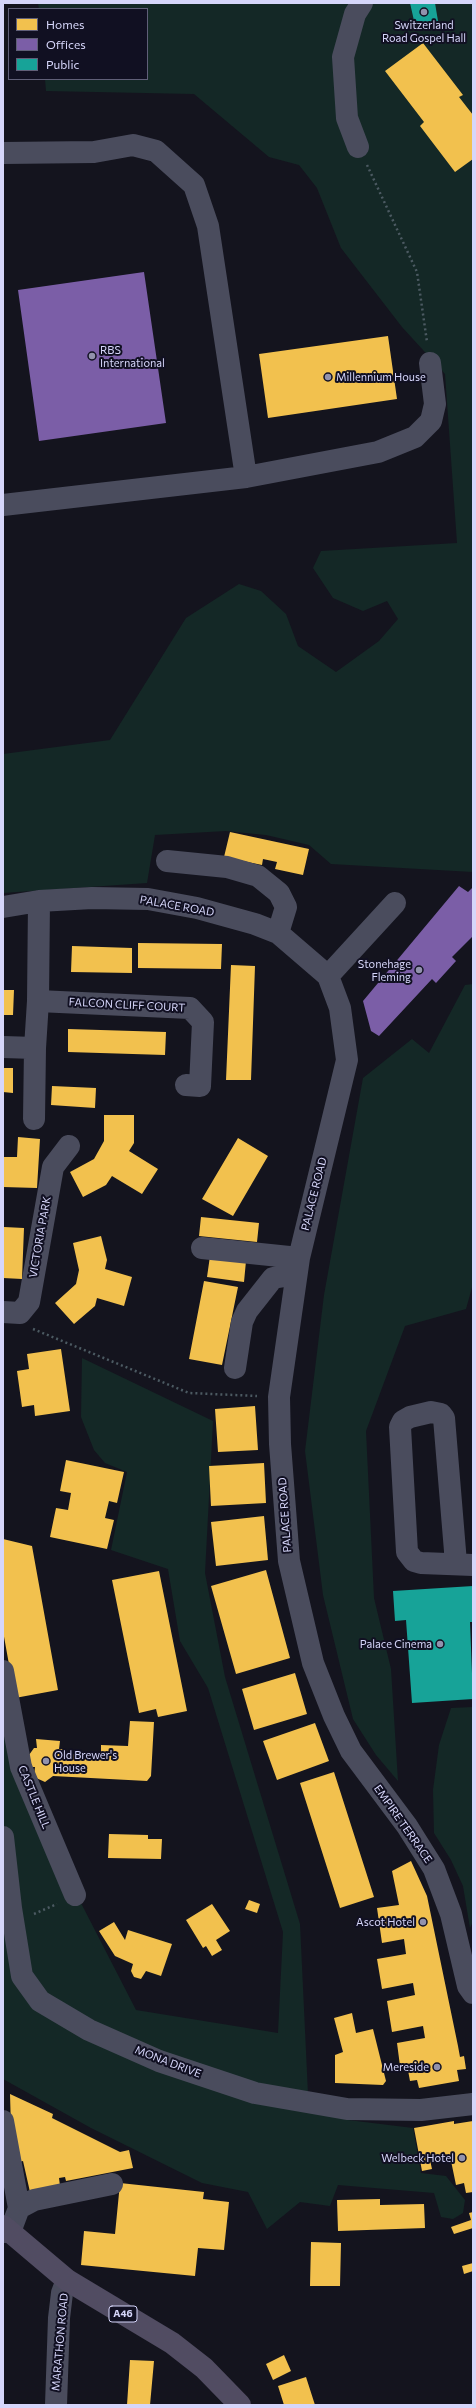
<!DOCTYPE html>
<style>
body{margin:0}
#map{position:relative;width:476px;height:2408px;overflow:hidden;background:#14141e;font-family:Commissioner,sans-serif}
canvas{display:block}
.frame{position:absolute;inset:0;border:4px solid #d6d6fa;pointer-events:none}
.legend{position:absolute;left:8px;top:8px;width:140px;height:72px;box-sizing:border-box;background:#111022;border:1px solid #605f78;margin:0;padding:5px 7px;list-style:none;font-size:12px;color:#d6d6fa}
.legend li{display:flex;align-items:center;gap:8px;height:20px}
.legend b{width:20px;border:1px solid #605f78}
</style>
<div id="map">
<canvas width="476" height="2408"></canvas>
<div class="frame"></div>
<ul class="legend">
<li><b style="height:11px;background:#f2c14e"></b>Homes</li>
<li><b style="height:11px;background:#7b5ea7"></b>Offices</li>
<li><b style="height:11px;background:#17a398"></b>Public</li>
</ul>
</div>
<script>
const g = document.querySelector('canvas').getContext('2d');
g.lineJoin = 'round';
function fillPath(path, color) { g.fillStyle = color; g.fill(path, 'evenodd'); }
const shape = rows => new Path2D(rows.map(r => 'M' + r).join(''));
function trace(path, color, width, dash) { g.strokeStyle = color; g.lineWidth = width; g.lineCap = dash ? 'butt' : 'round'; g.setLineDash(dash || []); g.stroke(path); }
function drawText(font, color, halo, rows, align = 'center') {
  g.font = font + ' Commissioner,sans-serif'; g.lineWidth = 4; g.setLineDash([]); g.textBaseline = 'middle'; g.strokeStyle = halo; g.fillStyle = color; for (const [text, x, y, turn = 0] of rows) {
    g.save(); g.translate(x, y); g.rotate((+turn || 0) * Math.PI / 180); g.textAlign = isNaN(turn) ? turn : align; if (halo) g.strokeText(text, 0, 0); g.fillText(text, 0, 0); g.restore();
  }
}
fillPath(shape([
 [38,3,473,3,473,872,331,864,309,845,266,835,226,831,155,835,147,883,3,893,3,754,110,740,186,618,239,584,261,591,286,614,298,646,336,672,379,641,398,619,387,601,363,611,333,598,313,568,321,551,457,543,445,374,402,327,341,248,317,188,299,165,269,157,194,94,46,91,45,79,147,79,147,9,39,9],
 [473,984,473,1284,466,1309,405,1326,366,1431,374,1598,391,1669,398,1781,376,1755,353,1719,323,1595,305,1451,324,1295,363,1078,412,1039,429,1053,465,985],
 [82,1358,213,1421,205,1573,225,1677,300,1924,308,2094,348,2120,413,2128,421,2173,446,2176,465,2200,463,2213,453,2219,441,2217,434,2193,338,2185,330,2206,300,2202,267,2229,248,2192,202,2183,91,2128,3,2079,3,1722,11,1767,136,2010,278,2033,283,1932,208,1688,180,1641,168,1569,111,1550,127,1472,105,1463,94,1450,81,1417],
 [473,1707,473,1921,470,1928,463,1886,451,1860,434,1833,433,1790,439,1745,451,1708]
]), '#142826');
fillPath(shape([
 [423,43,463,95,459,97,473,115,473,159,455,172,420,126,424,122,385,71],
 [388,336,397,399,268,418,259,354],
 [230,832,309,849,303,875,275,869,277,862,263,859,262,865,224,857],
 [138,943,222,944,221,969,138,968],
 [72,946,132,948,132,973,71,972],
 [231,965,255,966,251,1080,226,1080],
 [3,990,14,990,13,1015,3,1015],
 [68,1029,166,1032,165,1055,68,1052],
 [3,1068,13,1068,13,1093,3,1092],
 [52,1086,96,1088,95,1108,51,1105],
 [104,1115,134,1115,134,1143,129,1151,158,1169,142,1194,112,1176,106,1185,83,1197,70,1172,94,1159,104,1141],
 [18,1137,40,1139,37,1188,3,1187,3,1157,17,1157],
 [238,1138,268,1156,233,1216,202,1199],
 [201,1217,259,1223,257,1242,199,1236],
 [4,1227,24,1228,22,1279,3,1278],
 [101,1236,107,1260,105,1269,132,1277,124,1306,97,1298,95,1306,74,1324,55,1303,76,1284,79,1270,73,1243],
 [210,1256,246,1261,244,1282,207,1277],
 [204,1281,238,1287,222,1365,189,1359],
 [61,1349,70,1411,35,1416,34,1405,22,1407,17,1371,29,1369,27,1354],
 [255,1406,258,1450,218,1452,215,1409],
 [66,1460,124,1472,117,1503,109,1501,105,1518,114,1520,107,1549,50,1537,56,1508,68,1510,71,1493,60,1491],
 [264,1463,266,1503,211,1506,209,1466],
 [264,1516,268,1560,216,1566,211,1522],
 [3,1539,32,1546,58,1690,15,1698,3,1631],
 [266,1570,290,1658,236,1674,211,1586],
 [159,1571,187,1711,158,1717,156,1709,139,1713,112,1580],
 [295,1673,307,1714,254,1730,242,1689],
 [130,1721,154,1722,151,1776,147,1781,53,1776,45,1782,34,1777,35,1767,32,1767,29,1755,34,1748,37,1748,36,1739,60,1741,59,1749,64,1749,64,1754,101,1755,101,1745,128,1746],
 [315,1723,329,1761,277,1780,263,1741],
 [334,1772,374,1897,340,1908,300,1783],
 [109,1834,148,1835,148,1839,162,1839,161,1859,108,1858],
 [411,1861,427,1896,458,2046,460,2057,464,2056,466,2069,457,2070,459,2081,419,2088,417,2080,410,2081,407,2065,400,2066,397,2043,425,2038,423,2026,392,2032,387,2001,415,1995,413,1983,382,1989,377,1959,406,1954,404,1939,382,1943,377,1908,399,1905,392,1871],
 [249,1900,260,1904,257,1913,245,1909],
 [212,1904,230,1931,216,1940,222,1950,212,1956,206,1946,203,1948,186,1920],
 [114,1922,125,1940,128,1930,172,1944,161,1976,146,1971,141,1979,134,1977,131,1971,133,1964,115,1956,99,1931],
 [352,2013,356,2033,373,2029,386,2081,383,2085,335,2083,335,2055,343,2052,334,2018],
 [10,2094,53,2114,52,2118,120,2152,129,2150,133,2168,66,2181,65,2177,59,2178,60,2186,30,2192,23,2161,19,2162,11,2128],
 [454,2121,454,2124,473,2121,473,2192,466,2193,464,2183,456,2185,450,2156,430,2160,432,2169,422,2171,414,2128],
 [120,2183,204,2192,203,2199,229,2202,224,2250,198,2248,195,2276,81,2265,84,2231,115,2234],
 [380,2199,380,2205,424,2204,425,2228,338,2231,337,2200],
 [473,2212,473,2228,454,2234,451,2227,471,2220,469,2213],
 [311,2242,341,2243,340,2286,310,2286],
 [473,2263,473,2271,464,2274,462,2266],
 [284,2355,291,2371,273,2380,266,2364],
 [130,2360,154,2361,150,2405,127,2405],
 [306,2377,315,2405,284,2405,278,2386]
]), '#f2c14e');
fillPath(shape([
 [144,272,166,423,39,441,18,290],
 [459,886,468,892,473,887,473,936,452,957,456,961,436,983,432,979,379,1036,371,1031,363,1001]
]), '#7b5ea7');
fillPath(shape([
 [410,3,435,3,438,21,415,25],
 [473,1586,473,1622,470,1622,473,1699,412,1703,406,1620,395,1621,393,1591]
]), '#17a398');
trace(shape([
 [367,165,417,272,427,342],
 [33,1329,189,1393,257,1396],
 [34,1914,57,1904]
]), '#4c5a62', 2.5, [2, 3]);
trace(shape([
 [358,147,347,118,343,57,355,14,362,3],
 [3,153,94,152,133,145,156,151,194,185,208,226,246,477],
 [3,505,246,477,378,452,415,437,431,421,435,404,430,363],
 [167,861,227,867,258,876,279,893,286,907,278,933],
 [39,901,38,1001,190,1008,203,1022,200,1086,186,1085],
 [3,907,39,901,92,898,148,899,197,908,255,924,278,933,328,976,340,1008,347,1060,299,1258,279,1397,280,1444,289,1561,313,1663,334,1716,351,1751,407,1826,434,1869,451,1914,468,1986,473,1993],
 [328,976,395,903],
 [3,1047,35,1048,38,1001],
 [34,1119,35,1048],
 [202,1248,299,1258],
 [3,1312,20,1313,29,1302,53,1167,69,1146],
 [235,1368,242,1322,247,1311,273,1278,296,1274],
 [456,1563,444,1418,441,1414,431,1412,410,1417,403,1421,400,1427,407,1552,414,1561,421,1563,473,1565],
 [3,1671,21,1767,75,1895],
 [3,1837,11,1908,22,1976,40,2001,89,2030,159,2061,255,2093,347,2109,421,2110,473,2104],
 [3,2121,19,2208,10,2232,3,2232],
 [19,2208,34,2200,112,2184],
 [56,2405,59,2318,62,2293,67,2280]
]), '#4a4c5d', 22);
trace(shape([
 [3,2226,67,2280,172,2343,204,2368,240,2405]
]), '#514c62', 22);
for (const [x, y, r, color] of [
 [424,12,4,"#9292ad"],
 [92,356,4,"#9292ad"],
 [328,377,4,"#9292ad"],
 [419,970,4,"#9292ad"],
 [440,1644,4,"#9292ad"],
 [46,1761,4,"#9292ad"],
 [423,1922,4,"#9292ad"],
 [437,2067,4,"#9292ad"],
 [462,2158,4,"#9292ad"]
]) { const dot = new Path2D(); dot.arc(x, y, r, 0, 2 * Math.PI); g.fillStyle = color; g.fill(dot); trace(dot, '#111022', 1.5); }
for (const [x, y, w] of [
 [123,2314,28]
]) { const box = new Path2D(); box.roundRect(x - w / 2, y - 8, w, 16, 3); g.fillStyle = '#111022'; g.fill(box); trace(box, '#d6d6fa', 1); }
drawText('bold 10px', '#d6d6fa', null, [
 ["A46",123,2314]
]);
drawText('11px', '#d6d6fa', '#111022', [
 ["Switzerland",424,25,"center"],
 ["Road Gospel Hall",424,38,"center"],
 ["RBS",100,350,"left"],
 ["International",100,363,"left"],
 ["Millennium House",336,377,"left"],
 ["Stonehage",411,964],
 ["Fleming",411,977],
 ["Palace Cinema",432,1644],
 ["Old Brewer's",54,1755,"left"],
 ["House",54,1768,"left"],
 ["Ascot Hotel",415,1922],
 ["Mereside",429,2067],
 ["Welbeck Hotel",454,2158]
], 'right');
drawText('11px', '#d6d6fa', '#111022', [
 ["PALACE ROAD",177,906,10],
 ["FALCON CLIFF COURT",127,1005,3],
 ["PALACE ROAD",314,1194,-76],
 ["VICTORIA PARK",40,1237,-80],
 ["PALACE ROAD",285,1515,-94],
 ["CASTLE HILL",34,1797,68],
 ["EMPIRE TERRACE",403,1824,55],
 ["MONA DRIVE",168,2062,21],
 ["MARATHON ROAD",60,2342,-85]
]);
</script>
